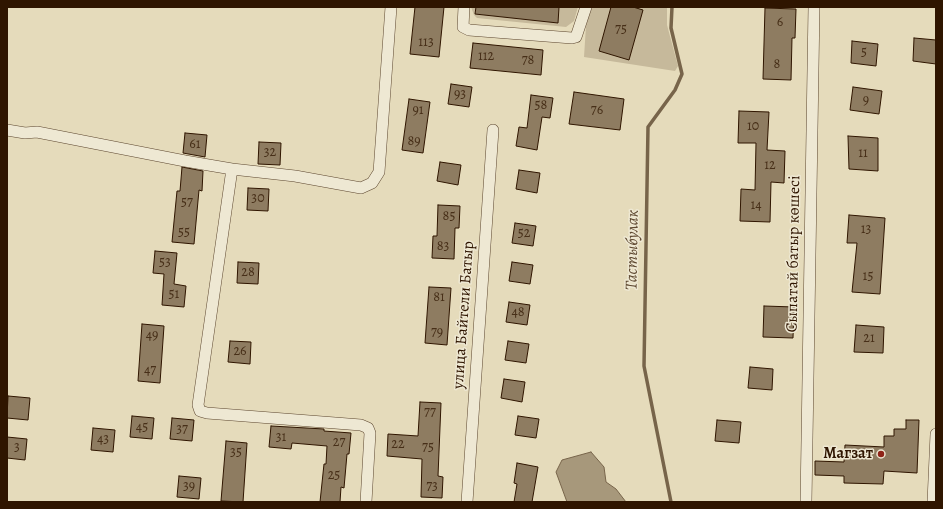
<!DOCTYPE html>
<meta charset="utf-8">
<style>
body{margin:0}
#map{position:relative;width:943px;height:509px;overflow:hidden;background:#e5dbbb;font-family:Alegreya,serif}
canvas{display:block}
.frame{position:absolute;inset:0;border:8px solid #2f1500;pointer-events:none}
</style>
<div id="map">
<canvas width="943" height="509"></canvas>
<div class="frame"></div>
</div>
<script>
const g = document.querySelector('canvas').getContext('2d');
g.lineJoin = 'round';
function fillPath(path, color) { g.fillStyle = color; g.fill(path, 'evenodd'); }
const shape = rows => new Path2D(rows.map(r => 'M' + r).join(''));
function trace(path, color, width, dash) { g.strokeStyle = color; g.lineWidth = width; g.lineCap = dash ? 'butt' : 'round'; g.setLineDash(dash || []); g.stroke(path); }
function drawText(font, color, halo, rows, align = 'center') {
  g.font = font + ' Alegreya,serif'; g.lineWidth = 3; g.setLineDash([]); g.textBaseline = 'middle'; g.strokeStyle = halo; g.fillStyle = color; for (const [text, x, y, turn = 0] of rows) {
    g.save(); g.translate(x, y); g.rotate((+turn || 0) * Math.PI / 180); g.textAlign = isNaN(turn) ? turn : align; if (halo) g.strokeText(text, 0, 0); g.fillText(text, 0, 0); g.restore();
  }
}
fillPath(shape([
 [471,7,578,7,574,21,566,27,477,18,474,15],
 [591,7,667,7,667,25,678,66,675,71,584,57,586,26]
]), '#c6b99b');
const water = shape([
 [591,452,604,467,606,482,616,489,626,502,567,502,556,472,562,460,591,452]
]);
fillPath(water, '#a7987b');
trace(water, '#77644a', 1);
trace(shape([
 [671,502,644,366,648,127,675,90,682,74,671,28,672,7]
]), '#77644a', 3.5);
const building = shape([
 [415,7,444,7,439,57,410,54,415,7],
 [476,7,559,7,558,23,475,14,476,7],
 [611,7,633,7,643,10,629,60,599,51,611,7],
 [765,8,796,9,795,38,792,38,791,80,763,79,765,8],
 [914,38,936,40,936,64,913,61,914,38],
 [852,41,878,44,876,66,851,63,852,41],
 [473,43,543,50,541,75,470,68,473,43],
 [451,84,472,87,469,107,448,104,451,84],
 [853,87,882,91,879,114,850,110,853,87],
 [574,92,624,99,620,130,569,124,574,92],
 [531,95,553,98,550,118,542,117,537,150,516,146,519,127,527,128,531,95],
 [409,99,430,102,423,153,402,150,409,99],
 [739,111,769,112,767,150,785,151,784,183,771,182,770,222,740,221,741,189,755,190,756,143,738,143,739,111],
 [185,133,207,135,205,157,183,153,185,133],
 [848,136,878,138,878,171,849,169,848,136],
 [259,142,281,143,280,165,258,164,259,142],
 [440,162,461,165,458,185,437,181,440,162],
 [182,167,203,171,202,191,199,190,194,244,172,242,177,191,180,191,182,167],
 [519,170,540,173,537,193,516,189,519,170],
 [248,188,269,189,268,211,247,210,248,188],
 [438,205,460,206,459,228,455,228,454,259,432,258,433,236,437,236,438,205],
 [849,215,885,218,880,294,852,292,857,243,847,243,849,215],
 [515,223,536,226,533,246,512,243,515,223],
 [155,251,177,253,174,284,186,286,184,307,162,305,164,274,153,273,155,251],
 [238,262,259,263,258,284,237,283,238,262],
 [512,262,533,265,530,284,509,281,512,262],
 [429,287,451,288,447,345,425,343,429,287],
 [509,302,530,305,527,325,506,322,509,302],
 [764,306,794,307,793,338,763,337,764,306],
 [142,324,164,326,160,383,138,381,142,324],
 [856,325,884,327,883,353,854,352,856,325],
 [230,341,251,342,250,364,228,362,230,341],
 [508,341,529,344,526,363,505,360,508,341],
 [750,367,773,369,772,390,748,388,750,367],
 [504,379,525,382,522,402,501,398,504,379],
 [8,396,30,398,28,420,7,418,8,396],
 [420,402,441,403,438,476,443,477,442,498,421,497,422,459,387,456,388,434,418,436,420,402],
 [132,416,154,418,152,439,130,437,132,416],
 [518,416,539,419,536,438,515,435,518,416],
 [172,418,194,420,192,441,170,439,172,418],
 [717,420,741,422,739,443,715,441,717,420],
 [906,420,919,420,917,473,884,471,883,484,844,483,844,476,815,475,815,461,844,462,845,445,884,447,884,436,894,436,894,429,906,429,906,420],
 [271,426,324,429,324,431,351,433,349,454,347,454,344,488,341,487,340,502,320,502,324,464,326,464,327,446,292,443,291,449,269,447,271,426],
 [93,428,115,430,113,452,91,450,93,428],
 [7,437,27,439,25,460,7,458,7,437],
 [226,441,247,443,243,502,221,501,226,441],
 [517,463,538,467,532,502,514,502,517,484,514,483,517,463],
 [179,476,201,478,199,499,177,497,179,476]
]);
fillPath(building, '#8e7c61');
trace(building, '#2f1500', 1);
const minor = shape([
 [464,7,463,27,469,30,572,38,576,37,586,7],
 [7,130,25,133,37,132,185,161,232,169,295,176,361,188,372,183,379,172,391,7],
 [232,169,198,405,200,411,207,413,361,425,368,428,370,433,366,502],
 [467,502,493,130],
 [806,502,814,7],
 [933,502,936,434]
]);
trace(minor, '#5c462f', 12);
trace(minor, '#eee8d3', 11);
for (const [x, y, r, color] of [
 [881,454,4,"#8f2418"]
]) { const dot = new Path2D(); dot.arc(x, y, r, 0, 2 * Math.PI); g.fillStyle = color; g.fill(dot); trace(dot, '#eee8d3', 1.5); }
drawText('14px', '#472f18', null, [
 ["6",780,23],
 ["75",621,30],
 ["113",426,43],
 ["5",864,53],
 ["112",486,57],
 ["78",528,61],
 ["8",777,65],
 ["93",460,95],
 ["9",866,101],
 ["58",541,106],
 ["91",418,111],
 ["76",597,111],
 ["10",753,127],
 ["89",414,142],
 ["61",195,145],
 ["32",270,153],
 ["11",863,154],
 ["12",770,166],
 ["30",258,199],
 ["57",187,203],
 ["14",756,206],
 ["85",449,217],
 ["13",866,230],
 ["55",184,233],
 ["52",524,234],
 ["83",443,247],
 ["53",165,263],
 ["28",248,273],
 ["15",868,277],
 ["51",174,295],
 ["81",439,298],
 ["48",518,313],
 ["79",437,333],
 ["49",152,336],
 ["21",869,339],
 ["26",240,352],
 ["47",150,371],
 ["77",430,413],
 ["45",142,428],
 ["37",182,430],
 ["31",281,438],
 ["43",103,440],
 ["27",339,443],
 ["22",398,445],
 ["3",17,448],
 ["75",428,448],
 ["35",236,453],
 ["25",334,476],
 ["39",189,487],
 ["73",432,487]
]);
drawText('16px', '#2f1500', '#eee8d3', [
 ["Сыпатай батыр көшесі",794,254,-89],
 ["улица Байтели Батыр",464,315,-86]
]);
drawText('bold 16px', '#2f1500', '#eee8d3', [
 ["Магзат",873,454]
], 'right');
drawText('italic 17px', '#5f4931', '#eee8d3', [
 ["Тастыбулак",633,250,-89]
]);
</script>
